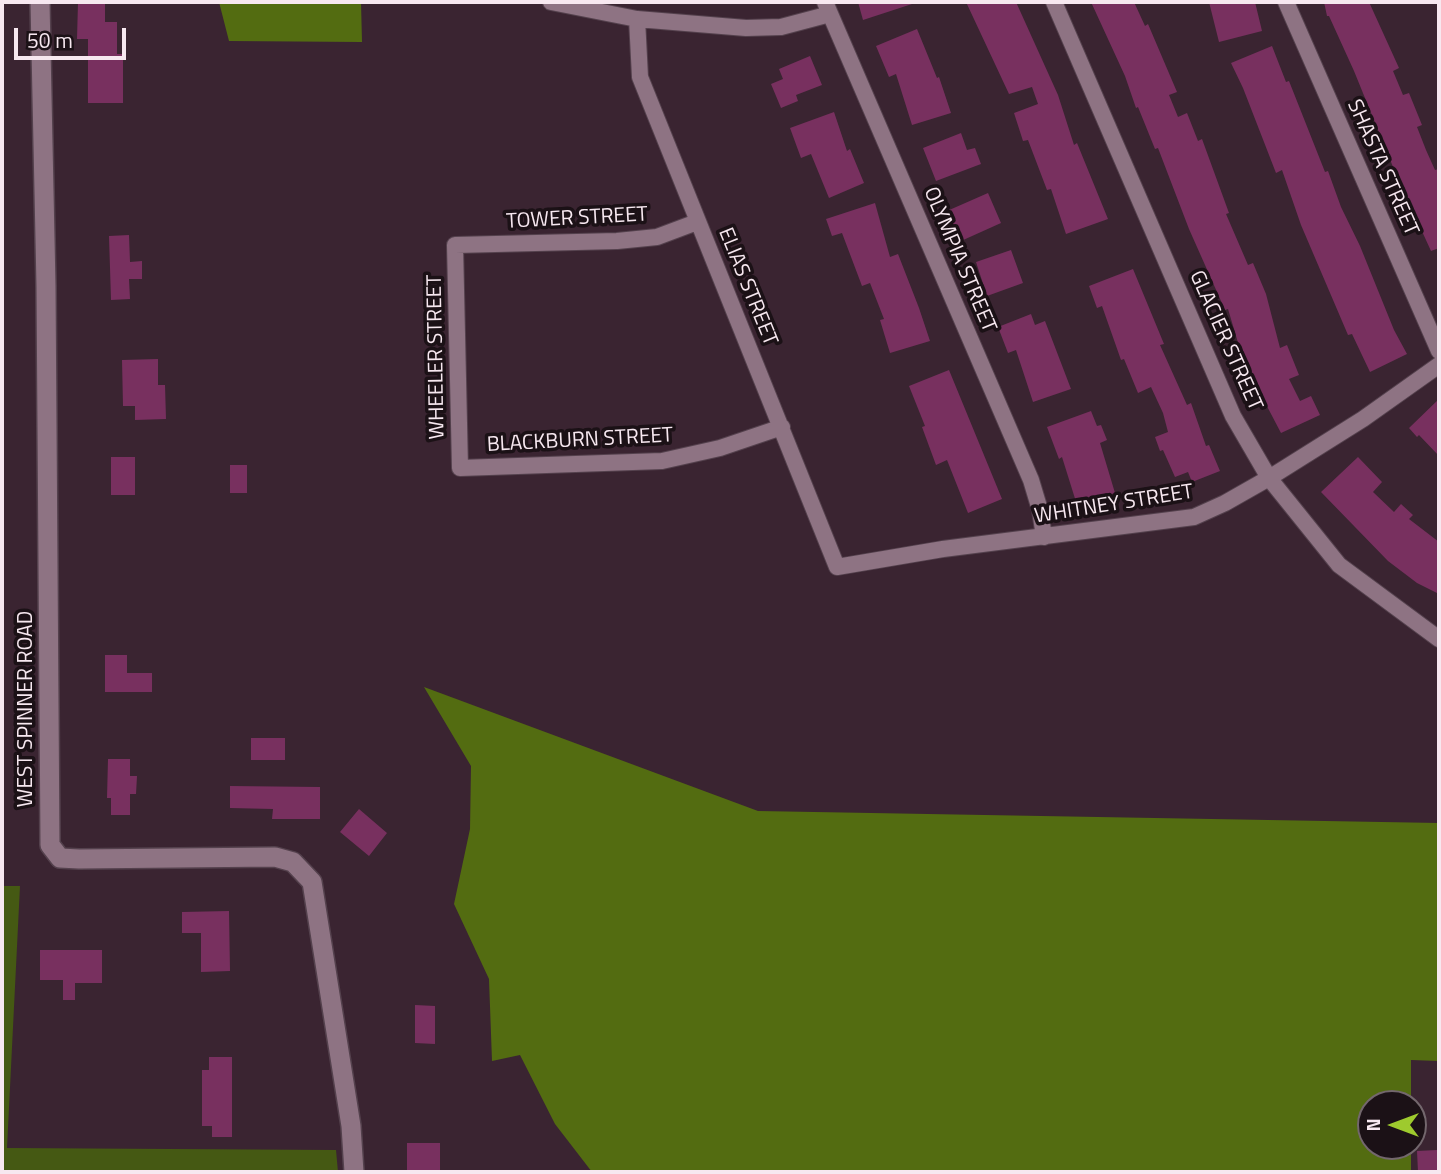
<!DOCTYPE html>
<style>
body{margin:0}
#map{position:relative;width:1441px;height:1174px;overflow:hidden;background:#3a2431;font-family:"Titillium Web",sans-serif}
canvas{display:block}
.frame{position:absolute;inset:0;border:4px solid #f7e8f0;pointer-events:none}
.north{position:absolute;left:1357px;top:1090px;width:70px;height:70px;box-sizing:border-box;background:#1b1116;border:2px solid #73676d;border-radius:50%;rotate:270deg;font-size:19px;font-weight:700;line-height:28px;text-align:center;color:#f7e8f0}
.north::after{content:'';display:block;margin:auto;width:24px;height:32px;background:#9eca2e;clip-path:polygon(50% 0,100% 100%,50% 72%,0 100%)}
.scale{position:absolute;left:14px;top:28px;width:112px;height:32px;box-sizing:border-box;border:4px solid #f7e8f0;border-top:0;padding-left:9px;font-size:21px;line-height:24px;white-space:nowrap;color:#f7e8f0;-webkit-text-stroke:5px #1b1116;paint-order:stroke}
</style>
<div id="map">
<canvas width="1441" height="1174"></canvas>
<div class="frame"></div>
<div class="north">N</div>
<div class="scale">50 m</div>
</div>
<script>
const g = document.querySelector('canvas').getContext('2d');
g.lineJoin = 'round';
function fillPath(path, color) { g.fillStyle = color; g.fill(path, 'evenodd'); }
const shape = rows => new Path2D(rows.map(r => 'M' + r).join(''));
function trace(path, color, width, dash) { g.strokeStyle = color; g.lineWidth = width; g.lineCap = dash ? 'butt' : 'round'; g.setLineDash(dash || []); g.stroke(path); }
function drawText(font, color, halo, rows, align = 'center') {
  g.font = font + ' "Titillium Web",sans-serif'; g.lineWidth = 7; g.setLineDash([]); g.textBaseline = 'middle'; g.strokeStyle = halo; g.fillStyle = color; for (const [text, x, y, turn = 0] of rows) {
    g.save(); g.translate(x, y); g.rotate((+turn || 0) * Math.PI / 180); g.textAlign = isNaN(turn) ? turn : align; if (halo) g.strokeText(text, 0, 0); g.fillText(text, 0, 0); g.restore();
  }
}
fillPath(shape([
 [2,886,20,886,7,1148,336,1150,338,1172,2,1172]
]), '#455913');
fillPath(shape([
 [219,2,361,2,362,42,229,41],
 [424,687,758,811,1439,823,1439,1061,1411,1060,1411,1104,1371,1104,1371,1146,1411,1146,1411,1172,592,1172,555,1124,520,1055,492,1061,489,979,454,904,470,829,471,766]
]), '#536c11');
fillPath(shape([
 [78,2,105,2,105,22,117,22,117,54,123,54,123,103,88,103,88,39,77,39],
 [858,2,911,2,912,4,863,20],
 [966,2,1016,2,1058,95,1074,145,1077,143,1108,219,1066,234,1051,189,1047,190,1028,140,1023,141,1014,113,1038,104,1032,87,1009,94],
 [1091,2,1134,2,1145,26,1148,24,1177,92,1169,95,1178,117,1187,113,1198,141,1202,139,1229,213,1226,214,1248,265,1253,263,1266,294,1280,348,1287,345,1299,375,1289,379,1300,401,1311,396,1320,415,1281,433,1259,391,1241,346,1239,346,1228,309,1225,310,1189,229,1158,148,1155,149,1138,107,1136,108,1125,76],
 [1209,2,1255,2,1262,31,1219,42],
 [1324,2,1369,2,1399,68,1393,71,1403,95,1409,93,1422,125,1417,127,1426,150,1435,170,1439,169,1439,248,1431,251,1415,216,1413,216,1354,71,1329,16,1327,16],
 [917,29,937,78,939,77,951,113,912,125,896,74,889,77,876,46],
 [1272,46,1286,82,1289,81,1325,172,1328,171,1341,207,1360,246,1394,330,1407,354,1370,372,1352,334,1348,335,1301,225,1282,170,1276,173,1243,88,1231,63],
 [810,56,822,85,796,95,798,101,781,108,771,84,783,79,779,69],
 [834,112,847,151,850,149,864,183,829,198,811,154,801,158,790,128],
 [961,133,967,150,975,148,981,164,936,181,923,148],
 [988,193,1001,223,961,241,947,211],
 [875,203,890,257,898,254,919,308,930,341,890,353,880,320,884,319,870,283,862,286,842,233,832,236,826,219],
 [129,235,130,262,142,261,142,279,129,279,130,299,111,300,109,236],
 [1011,250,1023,283,987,296,976,262],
 [1133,269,1164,344,1160,345,1187,405,1191,403,1206,446,1209,445,1220,471,1192,482,1188,472,1175,477,1163,450,1160,451,1155,437,1168,432,1163,413,1151,387,1138,393,1124,359,1121,360,1102,306,1097,308,1089,286],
 [1031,314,1035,325,1045,321,1071,389,1033,402,1016,350,1008,353,998,327],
 [158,359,158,385,165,385,166,419,135,420,135,406,123,406,122,360],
 [949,370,1002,499,968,513,947,460,936,465,922,427,925,426,909,386],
 [1439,399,1439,456,1419,435,1417,437,1409,428],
 [1091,411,1097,426,1101,425,1107,440,1100,443,1115,493,1077,505,1062,457,1059,459,1047,427],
 [111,457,135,457,135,495,111,495],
 [1358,457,1382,482,1373,492,1394,512,1401,504,1413,515,1409,519,1439,542,1439,594,1417,583,1388,561,1321,492],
 [230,465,247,465,247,493,230,493],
 [105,655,127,655,127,673,152,673,152,692,105,692],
 [251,738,285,738,285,760,251,760],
 [108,759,130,759,130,776,137,776,136,794,130,794,130,815,111,815,111,798,107,798],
 [230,786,320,787,320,819,272,819,273,809,230,808],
 [359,809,387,833,369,856,340,832],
 [229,911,230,971,201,972,201,933,182,933,182,912],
 [40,950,102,950,102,983,75,983,75,1000,63,1000,63,980,40,980],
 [415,1005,435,1006,435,1044,415,1043],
 [209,1057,232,1057,232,1137,212,1137,212,1126,202,1126,202,1070,209,1070],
 [407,1143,440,1143,440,1172,407,1172],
 [1437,1150,1438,1172,1418,1172,1417,1151]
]), '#78305f');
const minor = shape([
 [551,2,637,19,746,28,781,27,830,14],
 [825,2,1031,480,1040,510,1044,537],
 [1054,2,1233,416,1269,478,1339,565,1439,639],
 [1286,2,1439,351],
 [637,19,640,77,837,567,943,549,1194,517,1225,503,1269,478,1363,419,1439,365],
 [697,222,657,237,617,241,455,245,460,468,662,461,720,448,782,427]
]);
const tertiary = shape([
 [40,2,46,286,50,845,60,858,79,859,275,857,293,862,312,882,351,1126,354,1172]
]);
trace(minor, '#54414d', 18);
trace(tertiary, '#54414d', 22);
trace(minor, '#8e7383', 16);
trace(tertiary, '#8e7383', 19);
drawText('21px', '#f7e8f0', '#1b1116', [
 ["SHASTA STREET",1382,168,66],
 ["TOWER STREET",577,219,-3],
 ["OLYMPIA STREET",959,260,67],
 ["ELIAS STREET",747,287,68],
 ["GLACIER STREET",1225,341,66],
 ["WHEELER STREET",437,357,-91],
 ["BLACKBURN STREET",580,441,-3],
 ["WHITNEY STREET",1114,505,-9],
 ["WEST SPINNER ROAD",27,709,-90]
]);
</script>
